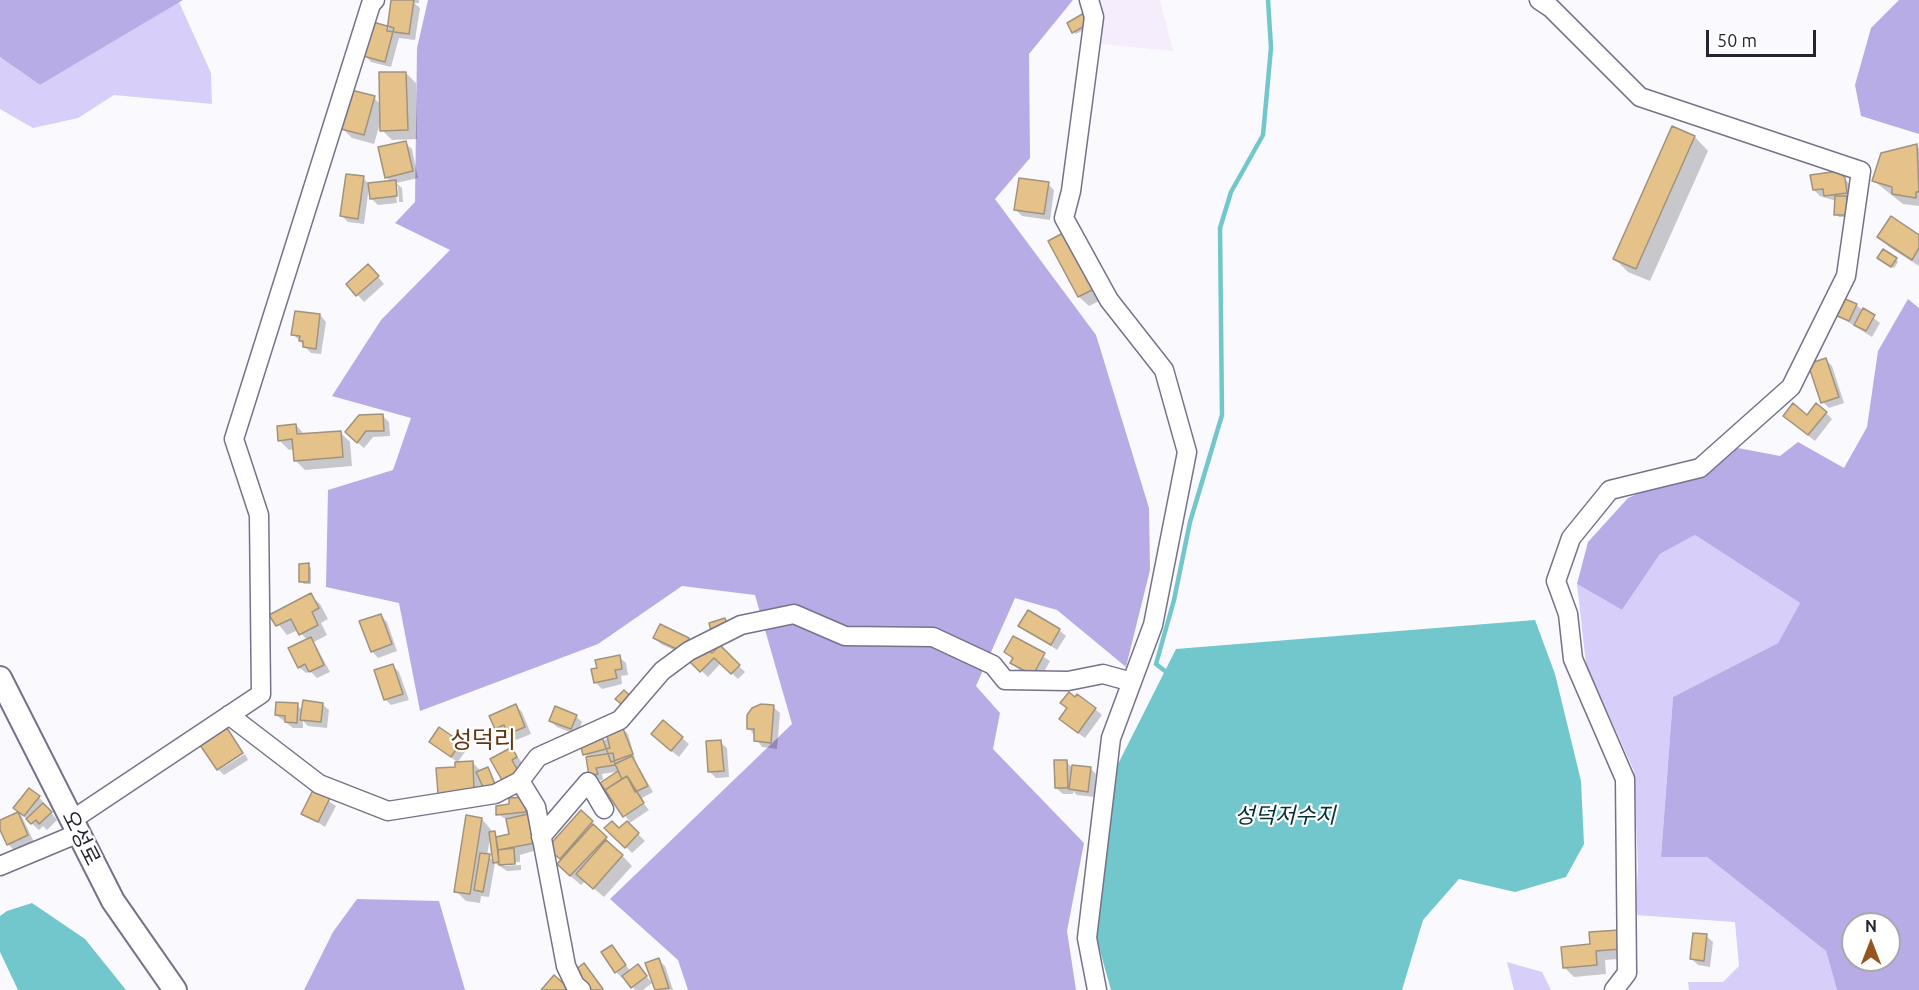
<!DOCTYPE html>
<meta charset="utf-8">
<style>
body{margin:0}
#map{position:relative;width:1919px;height:990px;overflow:hidden;background:#faf9fe;font-family:Ubuntu,sans-serif}
canvas{display:block}
.north{position:absolute;left:1841px;top:912px;width:60px;height:60px;box-sizing:border-box;background:#fff;border:2px solid #a8a7ab;border-radius:50%;rotate:0deg;font-size:16px;font-weight:700;line-height:24px;text-align:center;color:#26242e}
.north::after{content:'';display:block;margin:auto;width:21px;height:27px;background:#95551e;clip-path:polygon(50% 0,100% 100%,50% 72%,0 100%)}
.scale{position:absolute;left:1706px;top:30px;width:110px;height:27px;box-sizing:border-box;border:3px solid #26242e;border-top:0;padding-left:8px;font-size:18px;line-height:21px;white-space:nowrap;color:#26242e;-webkit-text-stroke:4px #fff;paint-order:stroke}
</style>
<div id="map">
<canvas width="1919" height="990"></canvas>
<div class="north">N</div>
<div class="scale">50 m</div>
</div>
<script>
const g = document.querySelector('canvas').getContext('2d');
g.lineJoin = 'round';
function fillPath(path, color) { g.fillStyle = color; g.fill(path, 'evenodd'); }
const shape = rows => new Path2D(rows.map(r => 'M' + r).join(''));
function trace(path, color, width, dash) { g.strokeStyle = color; g.lineWidth = width; g.lineCap = dash ? 'butt' : 'round'; g.setLineDash(dash || []); g.stroke(path); }
function drawText(font, color, halo, rows, align = 'center') {
  g.font = font + ' Ubuntu,"Noto Sans KR",sans-serif'; g.lineWidth = 4.5; g.setLineDash([]); g.textBaseline = 'middle'; g.strokeStyle = halo; g.fillStyle = color; for (const [text, x, y, turn = 0] of rows) {
    g.save(); g.translate(x, y); g.rotate((+turn || 0) * Math.PI / 180); g.textAlign = isNaN(turn) ? turn : align; if (halo) g.strokeText(text, 0, 0); g.fillText(text, 0, 0); g.restore();
  }
}
fillPath(shape([
 [1089,0,1160,0,1173,51,1101,44]
]), '#f5ecfc');
fillPath(shape([
 [179,2,211,73,212,104,114,95,78,118,33,128,0,109,0,57,40,85],
 [1695,535,1800,603,1778,643,1673,697,1661,857,1707,857,1826,951,1837,990,1689,990,1688,982,1723,982,1739,966,1735,922,1635,915,1638,868,1634,771,1586,664,1577,584,1622,610,1660,554],
 [1507,962,1542,972,1551,990,1514,990]
]), '#d7cef9');
fillPath(shape([
 [0,0,183,0,40,85,0,57],
 [428,0,1073,0,1029,54,1030,158,995,199,1096,335,1149,508,1150,570,1126,667,1057,610,1015,598,976,686,1000,713,993,749,1084,843,1067,931,1076,990,688,990,678,960,610,899,792,724,755,595,682,586,598,644,420,711,399,603,326,587,328,490,393,470,411,418,332,396,381,320,450,250,395,223,415,202,417,48],
 [1899,0,1919,0,1919,134,1861,116,1855,85,1871,28],
 [1908,299,1919,308,1919,990,1837,990,1826,951,1707,857,1661,857,1673,697,1778,643,1800,603,1695,535,1660,554,1622,610,1577,584,1588,542,1628,498,1738,448,1780,456,1798,442,1844,468,1867,427,1878,351],
 [1853,924,1889,924,1889,960,1853,960],
 [357,899,439,901,465,990,304,990,333,932]
]), '#b8ace7');
fillPath(shape([
 [1535,620,1555,674,1581,781,1584,844,1566,877,1515,892,1459,879,1423,920,1402,990,1111,990,1095,933,1115,770,1176,649],
 [32,903,85,939,126,990,18,990,0,952,0,916,7,911]
]), '#71c7cc');
fillPath(shape([
 [392,0,419,0,419,3,414,3,420,8,415,40,399,38,391,67,371,62,365,55,389,28],
 [1087,18,1091,26,1076,34,1074,32],
 [406,73,416,83,417,139,392,140,382,130,381,120,374,144,352,138,342,128,374,98,381,105],
 [1673,128,1695,137,1708,151,1650,281,1628,272,1615,259],
 [405,143,412,149,418,178,396,183,402,188,403,202,399,202,398,186,395,186,397,203,378,205,371,198,369,187,364,224,348,222,342,216,363,178,369,184,391,182,386,177],
 [1916,145,1919,148,1919,206,1903,204,1874,181],
 [1839,172,1851,186,1849,217,1839,217,1836,214,1836,201,1820,196,1814,190],
 [1048,184,1054,190,1050,220,1022,216,1016,210],
 [1879,237,1919,237,1919,266,1889,247],
 [1050,241,1103,299,1089,306,1079,297],
 [1896,259,1898,262,1894,268,1882,260],
 [374,272,384,284,364,302,348,284],
 [1856,305,1880,323,1872,337,1837,315],
 [320,315,326,322,321,354,311,353,293,334],
 [1826,360,1832,366,1844,403,1829,408,1823,402],
 [1826,413,1832,419,1815,441,1791,422],
 [383,416,389,422,390,436,373,437,364,448,353,439],
 [296,425,305,435,340,432,350,442,352,466,305,470,295,460,294,449,289,450,279,440],
 [308,565,311,568,311,584,304,584,301,581],
 [310,595,320,604,328,619,321,623,327,635,314,642,330,672,317,678,310,671,306,673,299,667,308,641,298,630,287,635,271,615],
 [380,615,387,622,397,651,378,658,372,651],
 [1020,625,1059,630,1066,636,1057,650],
 [660,626,689,640,680,653,661,644,655,638],
 [1014,638,1050,661,1039,681,1018,669,1012,663,1014,660,1006,652],
 [720,647,745,672,738,679,721,663,708,677,692,662,712,656],
 [619,657,626,663,628,675,621,676,622,684,602,689,595,682],
 [393,666,399,672,409,700,391,705,385,699],
 [1075,699,1095,709,1102,715,1085,738,1067,725],
 [322,704,329,710,327,728,308,726,303,721,303,728,293,728,276,715,297,705,303,711],
 [516,706,522,712,531,734,516,740,509,732,502,735,496,729],
 [773,707,780,713,777,749,762,747,749,728],
 [576,716,582,722,577,735,557,727,551,721],
 [663,722,689,744,679,757,659,741],
 [622,728,628,734,636,762,653,792,640,799,649,810,628,824,645,841,632,853,607,828,619,830,629,821,602,783,622,771,602,774,603,780,596,781,590,775,589,758,585,754],
 [431,742,460,743,467,749,457,763,472,762,481,771,487,769,497,786,483,786,484,801,456,768,456,761],
 [720,742,727,748,729,777,716,778,710,772],
 [512,749,523,764,517,767,525,780,511,788],
 [245,754,248,760,224,775,219,770],
 [1066,762,1073,768,1090,768,1096,774,1094,797,1077,795,1073,791,1073,794,1063,794,1056,788],
 [314,792,336,806,325,827,303,813],
 [39,797,57,820,47,830,43,826,39,830,20,813,34,842,14,850,8,844,0,821,20,813],
 [524,799,540,849,520,855,520,862,504,863,504,866,521,865,521,870,507,871,495,863,489,897,481,896,480,903,466,901,456,891,482,819,498,838,511,835,507,820,498,814],
 [490,838,494,861,487,856],
 [581,812,632,866,604,897,585,881,581,885,568,874,562,860,549,848],
 [1619,931,1631,958,1605,960,1606,974,1574,977,1564,967,1592,945],
 [1706,936,1713,942,1710,967,1698,965,1692,959],
 [612,947,631,972,638,966,652,983,643,990,635,990,624,976,622,978,616,972],
 [658,960,665,966,673,990,656,990,647,964]
]), '#0003');
trace(shape([
 [1165,671,1156,664,1174,600,1190,522,1222,415,1220,228,1231,192,1263,135,1271,48,1268,0]
]), '#71c7cc', 4.5);
const building = shape([
 [391,0,414,0,409,34,387,31,391,0],
 [1084,13,1090,23,1072,33,1067,23,1084,13],
 [373,22,394,28,385,62,363,56,373,22],
 [379,72,406,72,408,130,380,131,379,72],
 [351,90,375,96,364,135,341,129,351,90],
 [1672,126,1695,136,1636,269,1613,259,1672,126],
 [406,141,413,171,385,178,378,147,406,141],
 [1917,144,1919,192,1916,192,1916,198,1892,194,1892,187,1872,181,1881,153,1917,144],
 [1839,171,1845,178,1847,193,1824,196,1823,189,1813,190,1810,175,1839,171],
 [346,174,364,176,358,219,340,216,346,174],
 [1019,178,1049,182,1044,214,1014,210,1019,178],
 [396,180,397,196,370,199,368,183,396,180],
 [1835,196,1847,196,1847,215,1834,215,1835,196],
 [1891,216,1919,235,1919,248,1912,260,1877,237,1891,216],
 [1065,232,1094,289,1078,297,1048,241,1065,232],
 [1883,249,1897,258,1891,267,1877,258,1883,249],
 [368,264,379,276,356,296,346,284,368,264],
 [1843,298,1857,304,1849,321,1835,315,1843,298],
 [1863,308,1875,315,1866,331,1854,325,1863,308],
 [295,311,320,314,316,349,303,347,303,341,299,341,300,336,291,335,295,311],
 [1826,358,1839,397,1821,403,1808,364,1826,358],
 [1793,403,1807,415,1816,403,1827,412,1808,435,1783,416,1793,403],
 [383,414,384,431,366,431,357,443,345,432,359,415,383,414],
 [296,424,297,434,341,431,343,457,294,461,292,439,278,441,277,426,296,424],
 [309,563,309,582,299,582,299,564,309,563],
 [311,593,319,608,312,612,318,625,299,635,291,619,276,626,269,615,311,593],
 [1028,610,1060,629,1051,645,1018,626,1028,610],
 [381,614,392,644,371,652,359,621,381,614],
 [725,618,728,626,711,631,709,623,725,618],
 [660,624,689,638,683,652,653,638,660,624],
 [1013,636,1045,653,1033,675,1010,663,1013,658,1004,652,1013,636],
 [311,637,324,665,309,672,305,664,298,668,288,648,311,637],
 [720,645,740,665,731,674,714,658,700,672,690,662,705,647,712,653,720,645],
 [620,655,622,669,615,670,617,678,594,683,591,669,597,668,595,660,620,655],
 [393,664,403,694,384,700,374,670,393,664],
 [624,690,634,699,626,708,615,699,624,690],
 [1069,692,1075,697,1077,694,1096,708,1078,733,1059,719,1067,708,1060,703,1069,692],
 [303,700,323,703,321,722,300,720,303,700],
 [276,702,298,703,297,723,285,722,285,716,275,715,276,702],
 [516,704,525,727,508,734,504,725,495,729,489,716,516,704],
 [761,704,774,705,771,743,754,741,754,729,747,729,747,715,752,708,761,704],
 [555,706,577,715,571,729,549,721,555,706],
 [663,720,683,737,671,751,651,734,663,720],
 [622,726,633,754,611,762,601,734,622,726],
 [439,727,461,742,451,757,429,742,439,727],
 [227,728,243,753,217,770,200,745,227,728],
 [607,736,610,748,583,755,580,743,607,736],
 [721,740,724,771,708,772,706,741,721,740],
 [512,747,517,757,512,760,519,773,503,782,490,759,512,747],
 [613,753,615,765,596,768,598,774,589,776,586,757,613,753],
 [632,756,648,786,635,792,627,776,622,779,615,764,632,756],
 [1054,760,1067,760,1068,788,1055,788,1054,760],
 [473,761,474,792,438,794,436,768,455,767,455,762,473,761],
 [1072,765,1091,767,1088,792,1069,789,1072,765],
 [488,767,495,784,484,789,476,772,488,767],
 [618,771,622,779,605,790,600,783,618,771],
 [627,776,644,803,623,817,605,790,627,776],
 [29,788,40,796,24,816,13,808,29,788],
 [313,790,330,798,318,822,301,814,313,790],
 [524,797,526,812,496,815,496,806,509,804,509,798,524,797],
 [43,803,52,812,39,824,36,820,31,824,26,819,43,803],
 [581,810,593,821,560,859,547,848,581,810],
 [18,812,28,835,7,845,0,830,0,820,18,812],
 [528,814,535,843,498,850,496,837,509,834,506,819,528,814],
 [466,815,482,818,470,894,454,892,466,815],
 [612,821,619,828,627,821,639,833,625,848,604,828,612,821],
 [593,824,607,837,570,876,557,864,593,824],
 [495,831,499,862,493,863,489,832,495,831],
 [606,840,623,855,593,889,576,874,606,840],
 [514,848,515,864,499,865,498,850,514,848],
 [480,853,490,854,483,892,474,890,480,853],
 [1620,930,1621,949,1596,951,1597,965,1563,968,1561,947,1590,944,1589,932,1620,930],
 [1693,933,1707,934,1704,961,1690,959,1693,933],
 [612,945,626,965,615,973,601,952,612,945],
 [659,958,669,988,655,990,645,963,659,958],
 [584,963,603,989,602,990,590,990,575,970,584,963],
 [638,964,647,976,631,988,622,976,638,964],
 [554,975,571,990,541,990,554,975]
]);
fillPath(building, '#e5c289');
trace(building, '#a0927d', 1.5);
const minor = shape([
 [1089,0,1094,17,1071,191,1064,218,1109,300,1164,370,1187,452,1153,625,1111,738,1087,938,1097,990],
 [1539,0,1551,8,1640,97,1861,171,1846,276,1791,387,1700,468,1610,490,1571,538,1556,581,1568,614,1573,659,1625,779,1627,973,1614,990],
 [229,715,319,784,388,811,495,794,520,781,538,757,620,720,662,671,689,651,741,625,794,614,845,636,933,637,993,665,1005,680,1068,681,1103,674,1132,682],
 [520,781,536,807,566,966,575,985,581,990],
 [72,820,261,694,259,515,234,439,371,4,375,0],
 [541,837,588,782,604,809],
 [0,866,79,833]
]);
const major = shape([
 [0,678,113,901,175,990]
]);
trace(minor, '#767289', 21);
trace(major, '#767289', 26);
trace(minor, '#fff', 18);
trace(major, '#fff', 22);
drawText('21px', '#26242e', '#fff', [
 ["오성로",81,838,63]
]);
drawText('italic 22px', '#043033', '#fff', [
 ["성덕저수지",1285,816]
]);
drawText('24px', '#623611', '#fff', [
 ["성덕리",483,740]
]);
</script>
